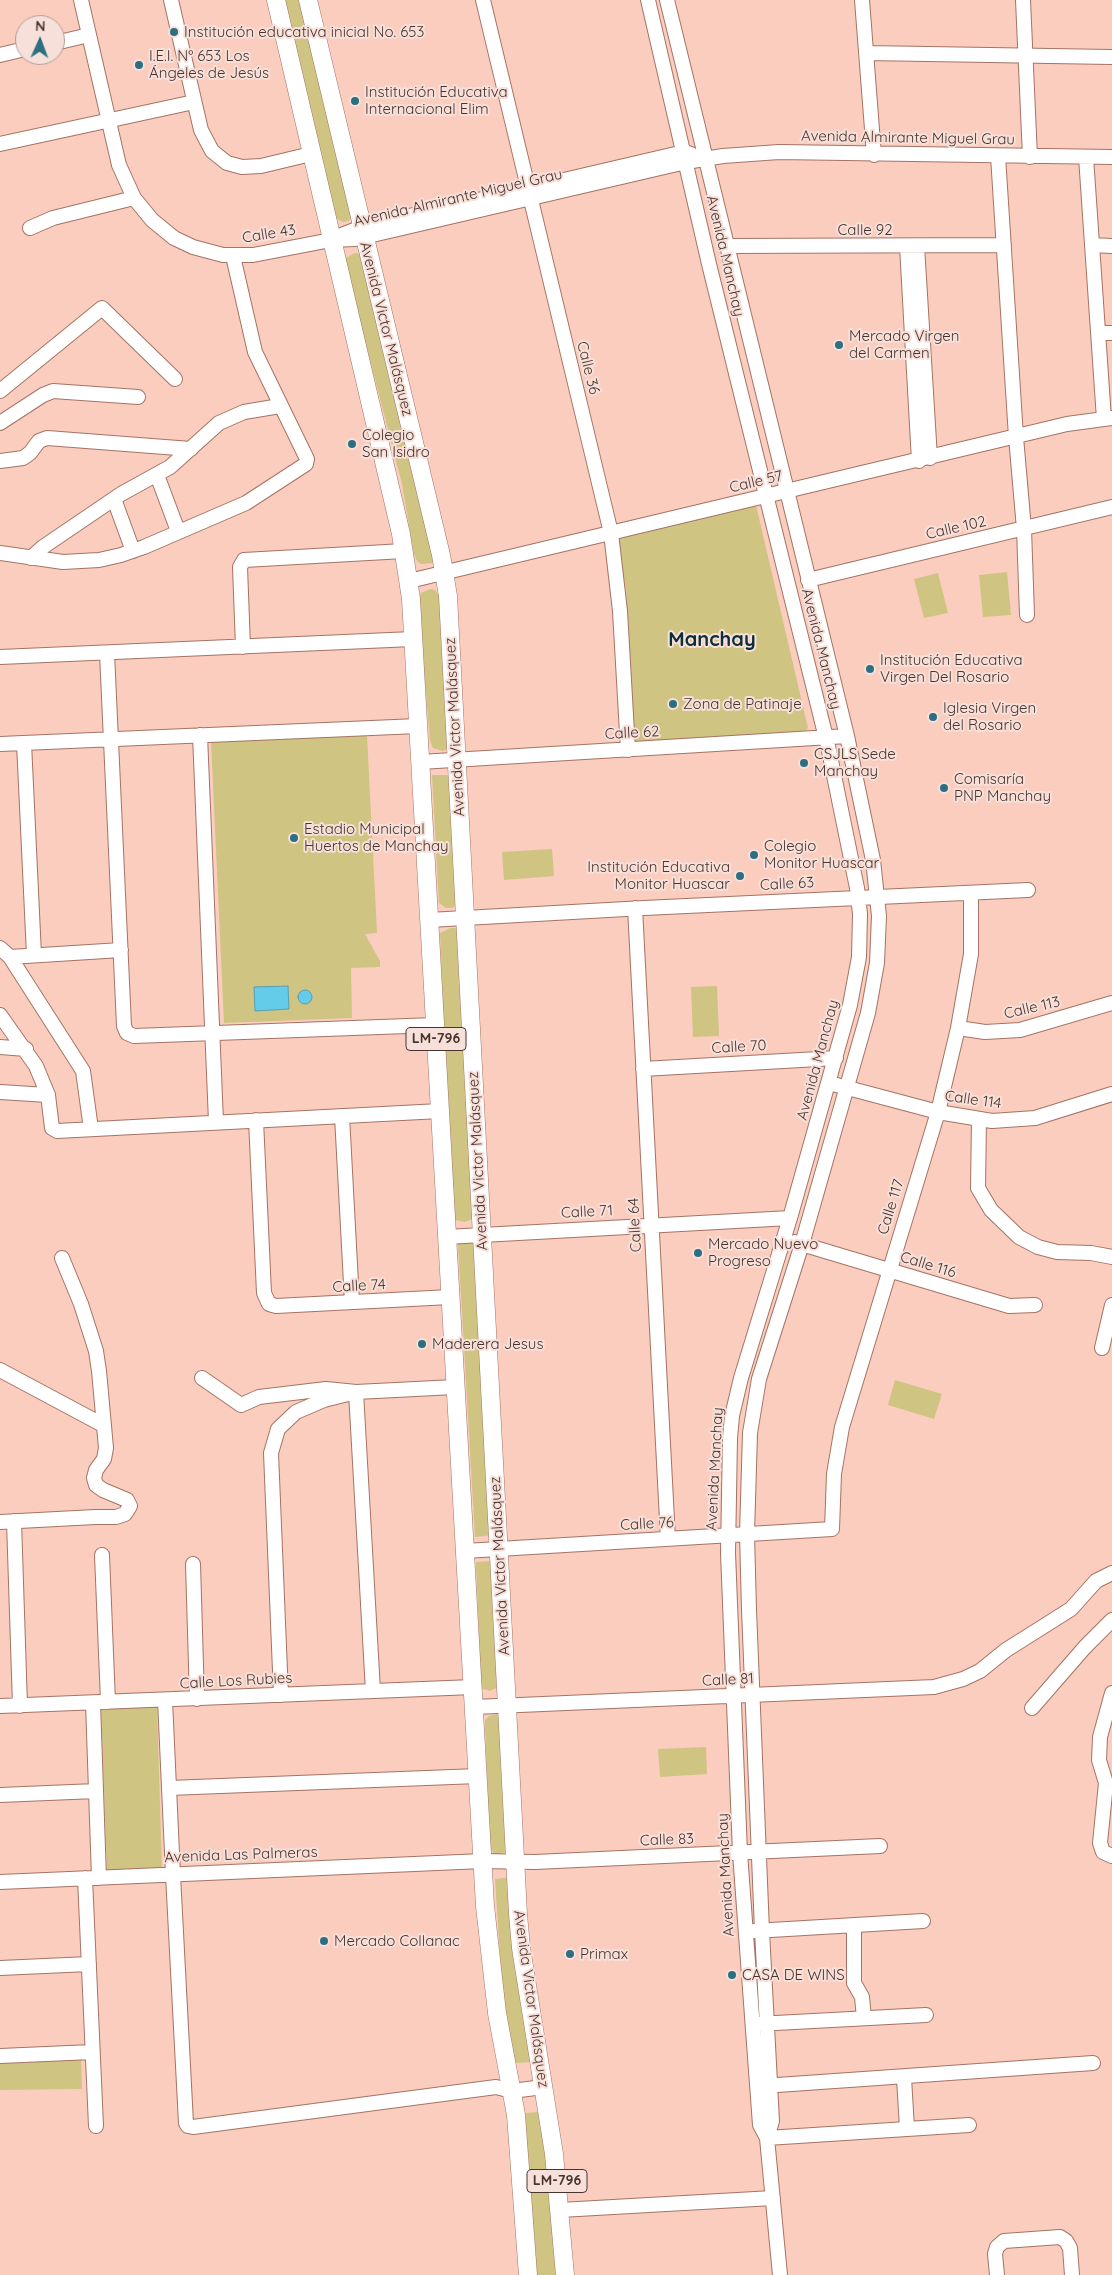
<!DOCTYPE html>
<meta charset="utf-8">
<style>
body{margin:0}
#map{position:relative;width:1112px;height:2275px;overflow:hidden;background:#facdbf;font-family:Quicksand,sans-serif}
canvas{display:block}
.north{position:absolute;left:15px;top:15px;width:50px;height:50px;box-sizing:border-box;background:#f7e0d9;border:1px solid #b19b94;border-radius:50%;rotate:2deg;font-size:14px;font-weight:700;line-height:20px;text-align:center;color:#49332c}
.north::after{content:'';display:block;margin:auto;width:18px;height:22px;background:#2c6f80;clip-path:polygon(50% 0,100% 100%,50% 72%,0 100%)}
</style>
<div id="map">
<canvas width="1112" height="2275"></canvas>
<div class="north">N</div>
</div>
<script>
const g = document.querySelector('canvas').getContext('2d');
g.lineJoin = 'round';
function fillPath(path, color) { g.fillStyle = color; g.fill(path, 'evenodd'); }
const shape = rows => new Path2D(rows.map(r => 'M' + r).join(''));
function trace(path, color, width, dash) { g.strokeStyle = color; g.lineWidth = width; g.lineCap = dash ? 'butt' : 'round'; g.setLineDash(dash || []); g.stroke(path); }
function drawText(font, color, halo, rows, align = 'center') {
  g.font = font + ' Quicksand,sans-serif'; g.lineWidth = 4; g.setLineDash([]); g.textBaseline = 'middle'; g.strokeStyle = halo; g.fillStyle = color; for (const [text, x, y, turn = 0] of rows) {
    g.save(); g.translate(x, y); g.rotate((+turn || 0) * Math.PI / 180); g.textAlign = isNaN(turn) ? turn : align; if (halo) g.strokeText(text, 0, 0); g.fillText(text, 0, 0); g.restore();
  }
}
fillPath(shape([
 [281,0,304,0,352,218,348,221,343,222,335,218],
 [355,253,361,254,435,561,433,563,421,564,417,561,414,554,402,484,346,266,346,258],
 [756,505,808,728,805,732,634,742,626,590,617,538],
 [1007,572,1011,615,983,617,979,575],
 [938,573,948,613,924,618,914,579],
 [430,589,435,590,440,597,449,748,443,751,433,748,430,740,418,602,421,593],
 [367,735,377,933,365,934,380,961,380,967,351,968,352,1018,224,1023,211,742],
 [432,775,452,775,457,905,452,908,446,908,439,903],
 [552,849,554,876,504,880,502,852],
 [450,928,456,928,460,932,473,1212,472,1219,465,1222,455,1220,452,1212,440,933],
 [717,986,719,1036,693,1037,691,987],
 [477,1243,493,1535,475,1537,458,1244],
 [895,1380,942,1394,934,1419,888,1405],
 [494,1561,499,1682,496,1688,490,1691,483,1689,481,1685,476,1562],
 [101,1707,157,1707,162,1869,107,1870],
 [497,1714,501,1717,507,1846,506,1852,495,1855,490,1848,485,1725,485,1720,489,1716],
 [706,1747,707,1774,660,1777,658,1749],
 [512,1877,531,2062,515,2063,503,2001,495,1879],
 [81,2059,82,2089,0,2090,0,2061],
 [539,2112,546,2153,558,2275,536,2275,525,2113]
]), '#d0c483');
const water = shape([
 [288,986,289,1009,255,1011,254,987,288,986],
 '298 997a7 7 0 1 1 14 0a7 7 0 1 1-14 0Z'
]);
fillPath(water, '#64cce9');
trace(water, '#5c9eb0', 1);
const minor = shape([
 [81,0,119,165,134,198,152,220,174,238,193,247,223,255,253,255,331,240,355,239,686,162,723,156,779,152,1112,157],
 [171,0,201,130,212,151,227,163,242,167,261,166,311,154],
 [483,0,611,533,620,611,628,750],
 [648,0,709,264,828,746,857,888,860,914,859,957,850,1005,790,1218,741,1378,732,1416,730,1438,728,1553,740,1853,760,2125,767,2138,780,2275],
 [667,0,847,736,873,860,879,916,877,963,868,1013,802,1244,759,1379,750,1433,747,1534,749,1610,762,1931,772,2121,767,2138],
 [862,0,874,155],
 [1023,0,1030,157],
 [55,43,89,35],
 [866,53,1112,57],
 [0,55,25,49],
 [0,144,194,102],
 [998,156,1016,437,1024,529,1027,615],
 [1086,157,1104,419],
 [30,228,53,218,134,198],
 [334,238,362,227,684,152,691,154],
 [1092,245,1112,246],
 [726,246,1004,245],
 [907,246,919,461],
 [917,246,930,458],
 [1098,333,1112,333],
 [0,391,102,308,175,379],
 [0,423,43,395,53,391,138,397],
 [0,461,23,458,30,453,39,441,47,438,191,449],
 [157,475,178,531],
 [114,499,133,551],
 [0,553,63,562,99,560,121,555,144,547,246,503,306,464,307,459,255,352,233,256],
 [31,558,43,547,121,494,170,467,219,423,244,412,280,406],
 [808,580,1112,507],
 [409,581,1067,424,1112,418],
 [243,647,240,567,244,560,404,551],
 [107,653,124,1026,127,1033,134,1036,435,1025],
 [0,657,413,639],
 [200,735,216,1122],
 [24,743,34,955],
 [0,744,418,726],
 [420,762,847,736],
 [635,908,668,1539],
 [429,920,644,908,1028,890],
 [0,948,10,957,83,1071,91,1129],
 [10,957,121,950],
 [0,1015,36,1066,48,1095,52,1128,57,1131,440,1111],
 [958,1028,985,1032,1020,1030,1112,1003],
 [0,1047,26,1049],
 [643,1069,836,1058],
 [829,1083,938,1112,992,1121,1035,1118,1112,1094],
 [0,1092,48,1095],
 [342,1116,352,1302],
 [979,1119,978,1188,991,1210,1019,1237,1038,1247,1057,1252,1091,1253,1112,1257],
 [256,1120,264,1293,269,1304,276,1306,450,1297],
 [446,1237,790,1218],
 [795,1242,1009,1306,1035,1305],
 [1102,1348,1112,1305],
 [0,1370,103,1425],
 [202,1378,241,1405,259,1397,326,1389,356,1392,373,1691],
 [14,1521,20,1706],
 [0,1522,95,1517,116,1517,125,1514,130,1506,127,1500,103,1490,96,1485,94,1478,96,1470,104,1459,106,1448,99,1371,96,1351,81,1304,62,1258],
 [465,1551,832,1529,834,1474,842,1427,938,1112,958,1028,971,954,971,893],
 [102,1555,108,1702],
 [193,1564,197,1699],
 [1112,1693,1100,1737,1099,1760,1106,1783,1100,1843,1103,1852,1112,1856],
 [281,1695,271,1453,278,1429,296,1412,324,1400,356,1392,455,1387],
 [165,1700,173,1875,186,2123,188,2126,193,2127,496,2087,512,2091,543,2087],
 [93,1703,99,1878],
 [0,1706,473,1687],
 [474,1707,934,1687,963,1679,980,1671,1006,1650,1071,1609,1096,1581,1112,1573],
 [1032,1708,1085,1647,1112,1620],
 [169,1788,478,1776],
 [0,1795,96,1791],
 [85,1878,96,2126],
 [0,1882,483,1861,535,1862,880,1846],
 [854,1925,854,1983,862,1997,864,2018],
 [754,1931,923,1921],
 [0,1968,89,1964],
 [757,2024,926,2015],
 [0,2056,92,2052],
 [904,2078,907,2128],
 [763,2086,1093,2063],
 [767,2138,969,2125],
 [560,2210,773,2198],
 [997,2275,995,2254,997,2247,1004,2241,1060,2237,1066,2241,1070,2248,1072,2275]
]);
const major = shape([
 [276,0,401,534,411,599,485,1906,497,2013,516,2115,528,2275],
 [308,0,441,555,448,596,518,1914,521,1948,554,2154,565,2275]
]);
trace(minor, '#a57363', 16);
trace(major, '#a57363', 19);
trace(minor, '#fff', 14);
trace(major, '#fff', 18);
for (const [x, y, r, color] of [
 [174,32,5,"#2c6f80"],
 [139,65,5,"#2c6f80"],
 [355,101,5,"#2c6f80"],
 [839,345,5,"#2c6f80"],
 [352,444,5,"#2c6f80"],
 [870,669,5,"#2c6f80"],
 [673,704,5,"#2c6f80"],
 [933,717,5,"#2c6f80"],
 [804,763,5,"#2c6f80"],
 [944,788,5,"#2c6f80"],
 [294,838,5,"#2c6f80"],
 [754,855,5,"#2c6f80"],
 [740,876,5,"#2c6f80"],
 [698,1253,5,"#2c6f80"],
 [422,1344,5,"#2c6f80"],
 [324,1941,5,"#2c6f80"],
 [570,1954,5,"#2c6f80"],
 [732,1975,5,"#2c6f80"]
]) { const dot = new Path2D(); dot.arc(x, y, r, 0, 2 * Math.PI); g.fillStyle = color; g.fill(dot); trace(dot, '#f7e0d9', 2); }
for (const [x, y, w] of [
 [436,1039,60],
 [557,2181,60]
]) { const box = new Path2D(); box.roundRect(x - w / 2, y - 11.5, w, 23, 4); g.fillStyle = '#f7e0d9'; g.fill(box); trace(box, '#49332c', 1); }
drawText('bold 14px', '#49332c', null, [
 ["LM-796",436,1039],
 ["LM-796",557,2181]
]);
drawText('15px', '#49332c', '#f7e0d9', [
 ["Institución educativa inicial No. 653",184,32],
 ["I.E.I. N° 653 Los",149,56],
 ["Ángeles de Jesús",149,73],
 ["Institución Educativa",365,92],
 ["Internacional Elim",365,109],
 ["Mercado Virgen",849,336],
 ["del Carmen",849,353],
 ["Colegio",362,435],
 ["San Isidro",362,452],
 ["Institución Educativa",880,660],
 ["Virgen Del Rosario",880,677],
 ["Zona de Patinaje",683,704],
 ["Iglesia Virgen",943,708],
 ["del Rosario",943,725],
 ["CSJLS Sede",814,754],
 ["Manchay",814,771],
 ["Comisaría",954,779],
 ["PNP Manchay",954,796],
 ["Estadio Municipal",304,829],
 ["Huertos de Manchay",304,846],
 ["Colegio",764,846],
 ["Monitor Huascar",764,863],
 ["Institución Educativa",730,867,"right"],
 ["Monitor Huascar",730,884,"right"],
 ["Mercado Nuevo",708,1244],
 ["Progreso",708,1261],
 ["Maderera Jesus",432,1344],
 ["Mercado Collanac",334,1941],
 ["Primax",580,1954],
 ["CASA DE WINS",742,1975]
], 'left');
drawText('15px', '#49332c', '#f7e0d9', [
 ["Avenida Almirante Miguel Grau",908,138,1],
 ["Avenida Almirante Miguel Grau",458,198,-13],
 ["Calle 92",865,230],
 ["Calle 43",269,234,-9],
 ["Avenida Manchay",725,256,77],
 ["Avenida Victor Malásquez",386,329,76],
 ["Calle 36",588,368,76],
 ["Calle 57",756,482,-13],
 ["Calle 102",956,528,-13],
 ["Avenida Manchay",821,649,76],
 ["Avenida Victor Malásquez",455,727,-93],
 ["Calle 62",632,733,-3],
 ["Calle 63",787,884,-3],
 ["Calle 113",1032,1008,-13],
 ["Calle 70",739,1047,-3],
 ["Avenida Manchay",818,1060,-75],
 ["Calle 114",973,1100,8],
 ["Avenida Victor Malásquez",478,1161,-93],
 ["Calle 117",891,1207,-73],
 ["Calle 71",587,1212,-3],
 ["Calle 64",635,1225,-93],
 ["Calle 116",928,1265,17],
 ["Calle 74",359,1286,-3],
 ["Avenida Manchay",715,1469,-87],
 ["Calle 76",647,1524,-3],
 ["Avenida Victor Malásquez",500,1566,-93],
 ["Calle 81",728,1680,-3],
 ["Calle Los Rubies",236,1681,-3],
 ["Calle 83",667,1840,-2],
 ["Avenida Las Palmeras",241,1855,-2],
 ["Avenida Manchay",726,1875,-93],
 ["Avenida Victor Malásquez",531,1999,82]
]);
drawText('bold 20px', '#0e2e37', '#f7e0d9', [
 ["Manchay",712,640]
]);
</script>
